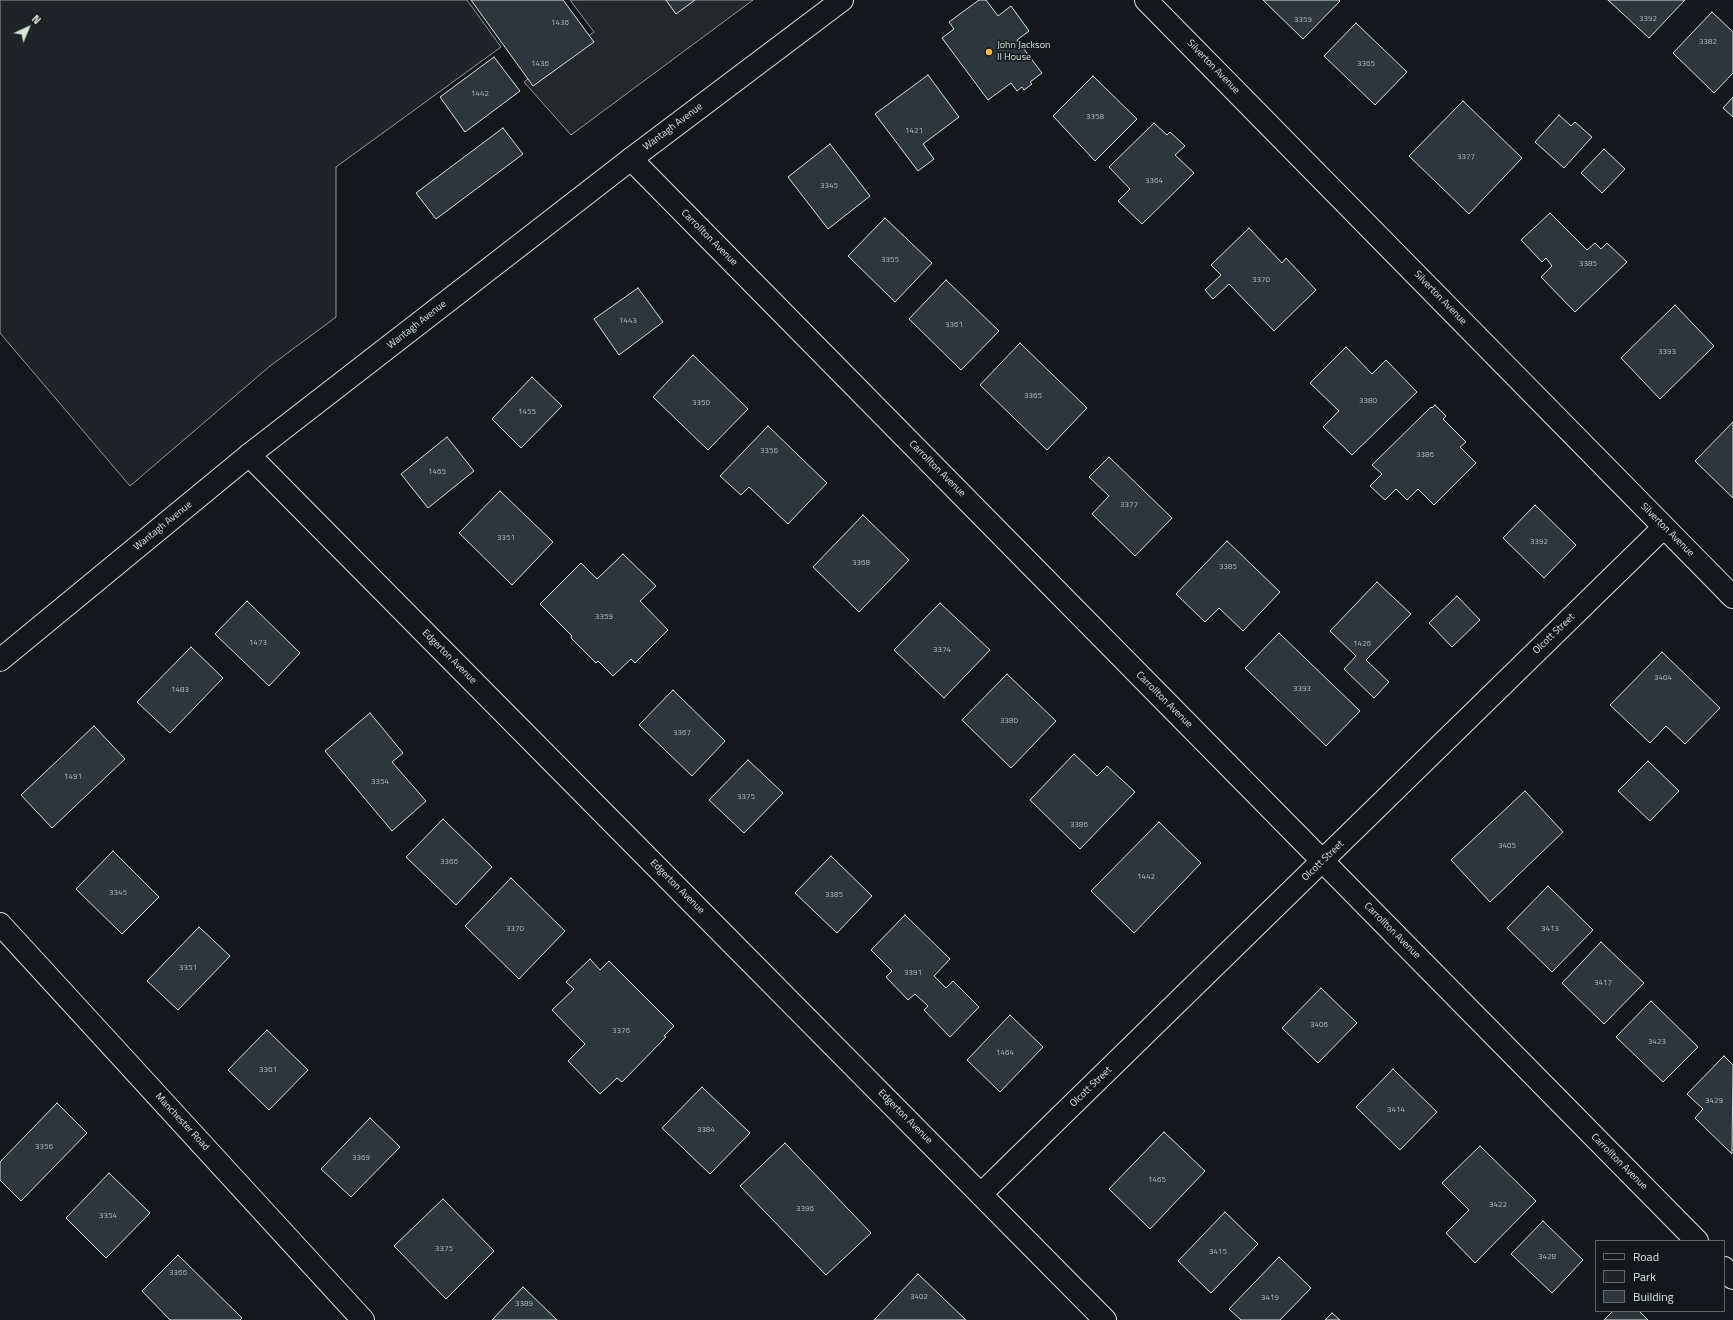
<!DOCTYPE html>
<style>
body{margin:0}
#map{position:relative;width:1733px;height:1320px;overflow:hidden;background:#14181c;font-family:"Titillium Web",sans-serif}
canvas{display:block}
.legend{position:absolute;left:1595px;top:1240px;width:130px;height:72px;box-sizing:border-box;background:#14181c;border:1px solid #626a69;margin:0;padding:5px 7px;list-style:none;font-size:12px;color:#d8e6dc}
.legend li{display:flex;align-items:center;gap:8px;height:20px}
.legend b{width:20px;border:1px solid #626a69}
.north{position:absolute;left:8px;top:8px;width:40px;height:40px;-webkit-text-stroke:3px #14181c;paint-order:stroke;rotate:44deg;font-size:11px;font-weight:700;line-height:16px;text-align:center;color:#d8e6dc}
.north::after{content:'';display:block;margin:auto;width:14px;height:18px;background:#d8e6dc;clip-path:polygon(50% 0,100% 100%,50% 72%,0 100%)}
</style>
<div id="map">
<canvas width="1733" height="1320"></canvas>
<ul class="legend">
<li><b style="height:5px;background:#14181c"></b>Road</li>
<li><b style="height:11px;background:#202428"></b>Park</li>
<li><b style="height:11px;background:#2c363c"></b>Building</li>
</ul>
<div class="north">N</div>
</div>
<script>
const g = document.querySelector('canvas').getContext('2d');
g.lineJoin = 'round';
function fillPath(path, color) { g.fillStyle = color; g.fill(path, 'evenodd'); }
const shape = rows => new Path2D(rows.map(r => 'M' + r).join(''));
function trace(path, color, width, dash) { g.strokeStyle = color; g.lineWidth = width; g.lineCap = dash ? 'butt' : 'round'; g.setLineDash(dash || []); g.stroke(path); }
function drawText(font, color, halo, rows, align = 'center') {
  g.font = font + ' "Titillium Web",sans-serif'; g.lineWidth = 3; g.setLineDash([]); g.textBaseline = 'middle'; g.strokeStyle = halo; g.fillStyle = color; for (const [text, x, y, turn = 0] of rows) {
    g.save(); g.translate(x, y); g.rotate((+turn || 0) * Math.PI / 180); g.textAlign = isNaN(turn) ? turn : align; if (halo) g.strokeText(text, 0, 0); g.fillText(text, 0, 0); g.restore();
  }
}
const green = shape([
 [0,0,467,0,501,47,336,167,336,317,270,366,130,486,0,333,0,0]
]);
fillPath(green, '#202428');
trace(green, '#939e99', 1);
const parking = shape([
 [570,0,753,0,571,135,524,82,594,32,570,0]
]);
fillPath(parking, '#24282b');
trace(parking, '#939e99', 1);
const building = shape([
 [471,0,563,0,594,42,533,86,471,0],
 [666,0,695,0,676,14,666,0],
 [979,0,986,0,998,16,1011,6,1029,31,1017,40,1042,73,1030,82,1032,84,1024,90,1022,87,1017,91,1011,83,988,100,942,38,954,29,949,22,979,0],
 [1263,0,1339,0,1340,1,1303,39,1263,0],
 [1608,0,1685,0,1649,38,1608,0],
 [1712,12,1733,32,1733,73,1714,93,1673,53,1712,12],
 [1356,23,1407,72,1375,105,1324,56,1356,23],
 [494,57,520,91,465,132,440,97,494,57],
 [928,75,959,117,923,144,934,159,918,171,875,114,928,75],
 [1093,76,1137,119,1095,161,1053,116,1093,76],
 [1733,97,1733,117,1723,108,1733,97],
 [1463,101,1522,158,1469,214,1409,156,1463,101],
 [1559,115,1571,126,1575,122,1592,137,1564,168,1535,142,1559,115],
 [1154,123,1167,135,1170,132,1185,146,1175,155,1194,173,1142,224,1118,201,1130,189,1109,167,1154,123],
 [503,128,523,154,436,219,416,193,503,128],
 [830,144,870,196,828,229,788,177,830,144],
 [1604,149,1625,169,1602,193,1581,173,1604,149],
 [1550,213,1587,250,1595,243,1601,249,1607,243,1627,262,1575,312,1541,277,1552,266,1546,258,1542,262,1521,240,1550,213],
 [885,218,932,263,895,302,848,256,885,218],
 [1249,228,1282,263,1286,258,1316,290,1274,331,1229,284,1213,299,1205,290,1221,275,1211,265,1249,228],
 [946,280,999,331,961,370,909,319,946,280],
 [638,288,663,322,619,355,594,319,638,288],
 [1675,305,1714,346,1660,399,1621,358,1675,305],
 [1020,343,1087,408,1047,450,980,385,1020,343],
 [1346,347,1372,374,1386,360,1417,392,1352,455,1323,427,1339,411,1310,383,1346,347],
 [693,355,748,409,708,450,653,397,693,355],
 [532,377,562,406,521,448,492,419,532,377],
 [1435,405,1446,416,1443,419,1466,442,1460,447,1476,463,1434,505,1418,489,1407,500,1396,489,1385,500,1370,486,1382,474,1372,465,1431,407,1432,408,1435,405],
 [1733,422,1733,498,1695,461,1733,422],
 [768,426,827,483,788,524,749,487,741,495,720,476,768,426],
 [447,437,474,471,428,508,401,474,447,437],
 [1109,457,1172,518,1135,556,1092,514,1109,496,1089,477,1109,457],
 [500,491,553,542,512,585,459,533,500,491],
 [1535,505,1576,545,1544,578,1503,538,1535,505],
 [863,515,909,560,859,612,813,567,863,515],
 [1227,541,1280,592,1243,631,1219,608,1205,622,1176,594,1227,541],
 [623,554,656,586,640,601,668,630,635,663,631,659,613,676,598,661,596,663,571,638,572,636,540,604,581,563,597,579,623,554],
 [1377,582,1411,614,1366,660,1389,682,1374,698,1344,669,1356,656,1330,631,1377,582],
 [1457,596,1480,620,1452,647,1429,623,1457,596],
 [247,601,300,653,269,686,215,634,247,601],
 [940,603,990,650,944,698,894,650,940,603],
 [1279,633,1360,711,1326,746,1245,668,1279,633],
 [191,647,223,678,170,733,137,702,191,647],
 [1662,652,1720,708,1685,744,1666,726,1650,743,1610,705,1662,652],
 [1007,674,1056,721,1011,768,962,720,1007,674],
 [673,690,725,741,692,776,639,725,673,690],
 [370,713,403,753,392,762,426,801,392,831,325,751,370,713],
 [94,726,125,759,52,828,21,795,94,726],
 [1074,754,1097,776,1107,766,1135,792,1080,849,1030,800,1074,754],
 [748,760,783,793,744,833,709,800,748,760],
 [1648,761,1679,791,1650,821,1618,791,1648,761],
 [1525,791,1563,832,1490,902,1451,860,1525,791],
 [443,819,492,867,456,905,406,857,443,819],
 [1159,822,1201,863,1134,933,1091,891,1159,822],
 [113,851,159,897,122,934,76,889,113,851],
 [831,856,872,896,837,933,795,893,831,856],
 [511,878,565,931,519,979,465,926,511,878],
 [1548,886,1593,930,1552,972,1507,928,1548,886],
 [905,915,950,959,934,976,946,988,953,981,979,1007,950,1037,924,1010,928,1006,915,994,908,1000,886,977,892,971,871,950,905,915],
 [199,927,230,956,178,1010,147,981,199,927],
 [1601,942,1644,983,1604,1024,1562,983,1601,942],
 [590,959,600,970,609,961,674,1026,664,1036,666,1037,622,1082,617,1078,600,1094,568,1061,585,1044,552,1010,574,989,566,982,590,959],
 [1321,988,1357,1023,1318,1063,1282,1028,1321,988],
 [1651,1001,1698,1047,1663,1082,1616,1037,1651,1001],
 [1010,1015,1043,1047,1000,1092,967,1060,1010,1015],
 [267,1030,308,1070,269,1110,228,1070,267,1030],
 [1724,1056,1733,1065,1732,1154,1695,1118,1703,1109,1687,1094,1724,1056],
 [1393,1069,1437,1112,1400,1150,1356,1107,1393,1069],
 [702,1087,750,1133,710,1174,662,1128,702,1087],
 [57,1103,87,1133,21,1201,0,1180,0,1162,57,1103],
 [370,1118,400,1147,351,1197,321,1169,370,1118],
 [1164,1132,1205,1171,1150,1229,1109,1189,1164,1132],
 [785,1143,871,1233,826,1275,740,1186,785,1143],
 [1480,1146,1536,1201,1475,1263,1446,1233,1469,1210,1442,1183,1480,1146],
 [109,1173,150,1213,106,1258,66,1218,109,1173],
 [443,1199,494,1251,446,1299,394,1246,443,1199],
 [1225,1212,1258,1244,1211,1293,1178,1261,1225,1212],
 [1543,1221,1583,1260,1552,1293,1511,1254,1543,1221],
 [178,1255,242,1318,240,1320,170,1320,142,1291,178,1255],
 [1279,1257,1311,1288,1280,1320,1241,1320,1229,1309,1279,1257],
 [918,1274,966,1320,874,1320,918,1274],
 [523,1287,557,1320,492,1320,523,1287],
 [1613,1311,1639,1311,1648,1320,1604,1320,1613,1311],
 [1332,1313,1340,1320,1325,1320,1332,1313]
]);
fillPath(building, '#2c363c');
trace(building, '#d8e6dc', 1);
const street = shape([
 [1146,0,1733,597],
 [631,159,1697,1241],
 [249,455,1105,1320],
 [0,924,363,1320],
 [981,1194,1664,527],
 [1724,1268,1733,1278]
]);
const secondary = shape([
 [0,660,249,455,631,159,842,0]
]);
trace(street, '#d8e6dc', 24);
trace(secondary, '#d8e6dc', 24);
trace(street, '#14181c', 22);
trace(secondary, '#14181c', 22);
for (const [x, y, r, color] of [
 [989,52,4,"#ffb74d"]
]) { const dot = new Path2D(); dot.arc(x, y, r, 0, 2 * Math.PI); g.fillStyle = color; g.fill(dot); trace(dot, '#14181c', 1.5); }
drawText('8px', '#adbab4', null, [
 ["3392",1648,19],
 ["3359",1303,20],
 ["1436",560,23],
 ["3382",1708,42],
 ["1436",540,64],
 ["3365",1366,64],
 ["1442",480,94],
 ["3358",1095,117],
 ["1421",914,131],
 ["3377",1466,157],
 ["3364",1154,181],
 ["3345",829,186],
 ["3355",890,260],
 ["3385",1588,264],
 ["3370",1261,280],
 ["1443",628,321],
 ["3361",954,325],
 ["3393",1667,352],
 ["3365",1033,396],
 ["3380",1368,401],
 ["3350",701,403],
 ["1455",527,412],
 ["3356",769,451],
 ["3386",1425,455],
 ["1465",437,472],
 ["3377",1129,505],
 ["3351",506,538],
 ["3392",1539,542],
 ["3368",861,563],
 ["3385",1228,567],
 ["3359",604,617],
 ["1473",258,643],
 ["1426",1362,644],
 ["3374",942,650],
 ["3404",1663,678],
 ["3393",1302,689],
 ["1483",180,690],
 ["3380",1009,721],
 ["3367",682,733],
 ["1491",73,777],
 ["3354",380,782],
 ["3375",746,797],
 ["3386",1079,825],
 ["3405",1507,846],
 ["3366",449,862],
 ["1442",1146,877],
 ["3345",118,893],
 ["3385",834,895],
 ["3370",515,929],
 ["3413",1550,929],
 ["3351",188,968],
 ["3391",913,973],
 ["3417",1603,983],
 ["3406",1319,1025],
 ["3376",621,1031],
 ["3423",1657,1042],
 ["1464",1005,1053],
 ["3361",268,1070],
 ["3429",1714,1101],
 ["3414",1396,1110],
 ["3384",706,1130],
 ["3356",44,1147],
 ["3369",361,1158],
 ["1465",1157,1180],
 ["3422",1498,1205],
 ["3396",805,1209],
 ["3354",108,1216],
 ["3375",444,1249],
 ["3415",1218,1252],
 ["3428",1547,1257],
 ["3366",178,1273],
 ["3402",919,1297],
 ["3419",1270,1298],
 ["3389",524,1304]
]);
drawText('10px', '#d8e6dc', '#14181c', [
 ["John Jackson",997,46],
 ["II House",997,58]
], 'left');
drawText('10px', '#d8e6dc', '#14181c', [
 ["Silverton Avenue",1213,67,46],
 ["Wantagh Avenue",673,127,-37],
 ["Carrollton Avenue",709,238,45],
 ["Silverton Avenue",1440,298,46],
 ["Wantagh Avenue",417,325,-38],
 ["Carrollton Avenue",937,469,45],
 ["Wantagh Avenue",163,526,-39],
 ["Silverton Avenue",1667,530,45],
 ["Olcott Street",1554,634,-44],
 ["Edgerton Avenue",449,657,45],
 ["Carrollton Avenue",1164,700,45],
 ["Olcott Street",1323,861,-44],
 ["Edgerton Avenue",677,887,45],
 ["Carrollton Avenue",1392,931,45],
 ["Olcott Street",1091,1087,-44],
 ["Edgerton Avenue",905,1117,45],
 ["Manchester Road",182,1122,47],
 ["Carrollton Avenue",1619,1162,45]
]);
</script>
